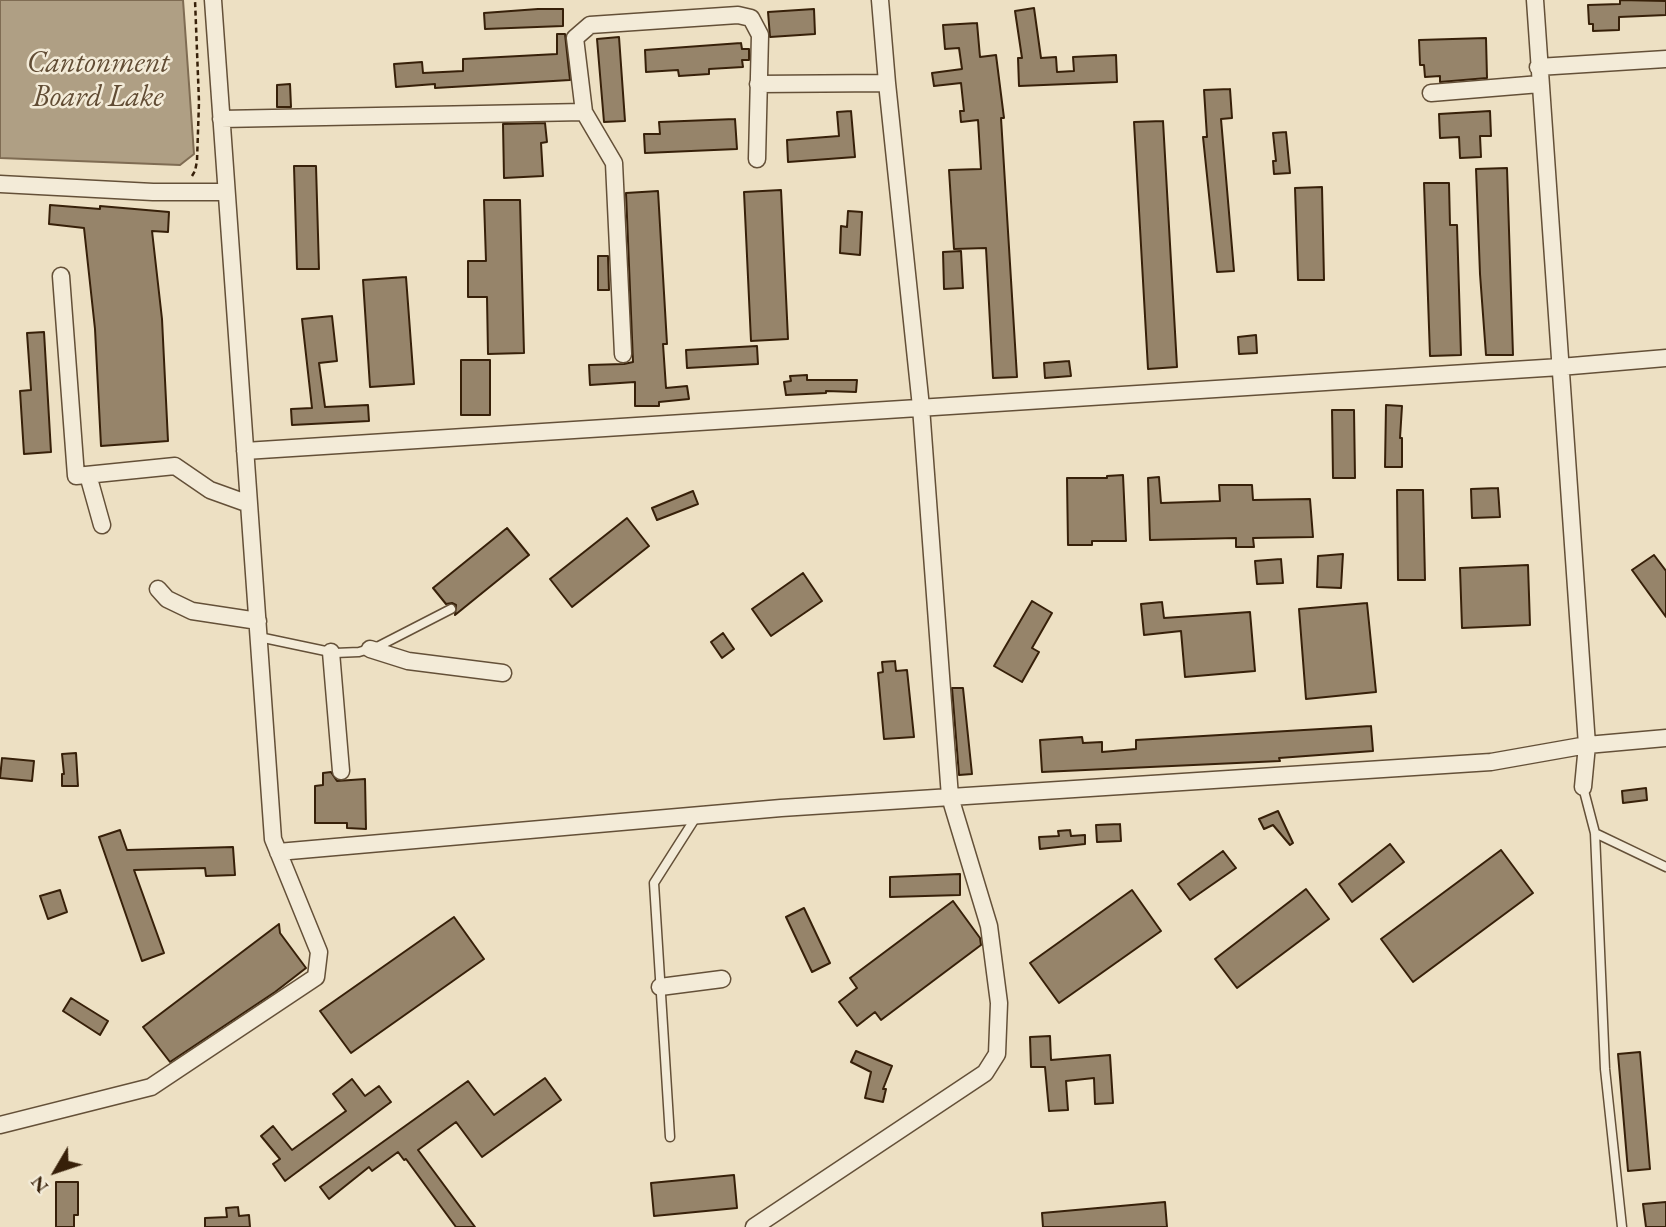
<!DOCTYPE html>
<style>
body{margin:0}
#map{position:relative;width:1666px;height:1227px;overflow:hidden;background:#ede0c3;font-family:"EB Garamond",serif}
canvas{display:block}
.north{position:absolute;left:21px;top:1136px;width:70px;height:70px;-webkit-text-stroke:5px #f3ebd8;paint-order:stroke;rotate:231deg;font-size:19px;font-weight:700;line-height:28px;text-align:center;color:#372009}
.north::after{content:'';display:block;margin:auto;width:24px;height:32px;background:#372009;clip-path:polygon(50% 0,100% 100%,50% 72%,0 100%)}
</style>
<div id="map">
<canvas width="1666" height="1227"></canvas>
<div class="north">N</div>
</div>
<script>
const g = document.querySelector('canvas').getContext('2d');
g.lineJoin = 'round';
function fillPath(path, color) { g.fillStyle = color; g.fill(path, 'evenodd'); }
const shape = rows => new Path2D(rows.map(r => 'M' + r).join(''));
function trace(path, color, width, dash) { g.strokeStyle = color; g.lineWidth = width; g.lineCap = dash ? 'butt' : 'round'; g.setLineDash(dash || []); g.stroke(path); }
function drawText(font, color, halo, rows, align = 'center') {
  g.font = font + ' "EB Garamond",serif'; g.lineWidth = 5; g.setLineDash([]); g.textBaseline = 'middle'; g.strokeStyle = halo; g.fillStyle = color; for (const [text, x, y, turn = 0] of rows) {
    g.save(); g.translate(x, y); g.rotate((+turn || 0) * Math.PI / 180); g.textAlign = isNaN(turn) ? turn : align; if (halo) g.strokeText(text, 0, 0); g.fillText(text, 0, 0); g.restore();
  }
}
const water = shape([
 [0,0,183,0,194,154,180,165,0,158,0,0]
]);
fillPath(water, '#af9f84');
trace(water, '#7f6c53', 2);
const building = shape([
 [1620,0,1666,1,1666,15,1619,17,1619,30,1593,31,1593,24,1589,24,1588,5,1620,4,1620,0],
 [1034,8,1041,58,1056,57,1057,72,1074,71,1073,57,1116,55,1117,82,1019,86,1018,58,1022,58,1015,11,1034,8],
 [538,9,563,9,563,26,485,29,484,13,538,9],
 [814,9,815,34,770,37,768,12,814,9],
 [977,23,980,57,996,55,1004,118,1001,118,1017,377,993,378,986,248,954,249,949,170,981,169,978,120,961,122,960,111,964,111,961,83,934,86,932,73,962,69,959,48,945,49,943,25,977,23],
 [557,34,565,34,570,80,435,88,435,84,396,87,394,64,422,62,423,73,463,71,463,59,557,54,557,34],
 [619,37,625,121,604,122,597,39,619,37],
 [1486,38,1487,78,1440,82,1440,76,1425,77,1424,65,1420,65,1419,40,1486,38],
 [741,43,742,49,749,49,749,60,742,60,743,67,709,69,709,74,679,76,678,70,646,72,645,50,741,43],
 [290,84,291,107,277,107,277,85,290,84],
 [1230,89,1232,118,1221,119,1234,271,1217,272,1203,137,1207,137,1204,90,1230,89],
 [851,111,855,157,788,162,787,140,839,136,837,112,851,111],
 [1490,111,1491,136,1480,136,1481,157,1460,158,1459,137,1440,138,1439,114,1490,111],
 [735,119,737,149,645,153,644,134,660,134,659,122,735,119],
 [1163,121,1177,367,1148,369,1134,122,1163,121],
 [545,123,547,142,541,143,543,176,504,178,503,124,545,123],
 [1286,132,1290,173,1274,174,1273,161,1276,161,1273,133,1286,132],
 [294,166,316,166,319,269,297,269,294,166],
 [1507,168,1513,355,1486,355,1480,274,1476,169,1507,168],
 [1424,183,1449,183,1450,225,1457,225,1461,355,1430,356,1424,183],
 [1322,187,1324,280,1298,280,1295,188,1322,187],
 [781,190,788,339,751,341,744,192,781,190],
 [658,191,667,344,663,344,666,388,687,386,689,399,659,402,659,406,635,406,635,382,590,385,589,365,624,364,633,362,626,193,658,191],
 [484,200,520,200,524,353,488,354,487,297,468,297,468,261,486,261,484,200],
 [50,205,100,209,100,206,169,212,168,232,152,231,162,319,168,441,101,446,95,329,84,228,49,224,50,205],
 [848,211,862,212,860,255,840,253,841,226,847,227,848,211],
 [961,251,963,288,944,289,943,252,961,251],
 [598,256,608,256,609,290,598,290,598,256],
 [406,277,414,384,370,387,363,280,406,277],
 [332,316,337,361,319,363,325,407,368,405,369,421,292,425,291,409,312,408,302,319,332,316],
 [44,332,51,452,24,454,20,391,31,390,27,333,44,332],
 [1256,335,1257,353,1239,354,1238,337,1256,335],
 [757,346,758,364,687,368,686,350,757,346],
 [461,360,490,360,490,415,461,415,461,360],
 [1069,361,1071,376,1045,378,1044,363,1069,361],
 [807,375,807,380,857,380,856,392,826,391,826,393,786,395,784,382,791,381,790,376,807,375],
 [1386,405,1402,406,1400,438,1402,438,1402,467,1385,467,1386,405],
 [1332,410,1354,410,1355,478,1333,478,1332,410],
 [1123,475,1126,541,1092,541,1092,545,1068,545,1067,478,1107,478,1107,476,1123,475],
 [1159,477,1161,503,1220,501,1219,485,1252,485,1253,500,1310,499,1313,537,1253,538,1254,547,1236,547,1236,538,1150,540,1148,478,1159,477],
 [1498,488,1500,517,1472,518,1471,489,1498,488],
 [1397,490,1423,490,1425,580,1398,580,1397,490],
 [693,491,698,504,657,520,652,508,693,491],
 [627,518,649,546,572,607,550,579,627,518],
 [507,528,529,555,455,615,456,605,452,603,446,604,433,588,507,528],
 [1343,554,1341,588,1317,587,1318,556,1343,554],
 [1654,555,1666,571,1666,617,1632,570,1654,555],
 [1281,559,1283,583,1257,584,1255,561,1281,559],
 [1528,565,1530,625,1462,628,1460,568,1528,565],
 [803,573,822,601,771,636,752,609,803,573],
 [1032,601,1052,613,1032,648,1039,652,1022,682,994,666,1032,601],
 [1162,602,1164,618,1250,612,1255,671,1185,677,1181,631,1144,635,1141,604,1162,602],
 [1367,603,1376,692,1306,699,1299,609,1367,603],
 [723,633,734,649,722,658,711,642,723,633],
 [895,661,896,671,907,670,914,737,884,739,878,673,883,672,882,662,895,661],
 [952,688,963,688,972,774,959,775,952,688],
 [1371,726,1373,751,1279,758,1280,761,1042,772,1040,740,1082,737,1083,743,1102,742,1102,752,1136,749,1136,740,1371,726],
 [76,753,78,786,62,786,62,774,64,774,62,754,76,753],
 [2,758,34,761,32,781,0,778,2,758],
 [331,772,337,781,365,779,366,829,347,828,347,823,315,823,315,786,323,785,323,773,331,772],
 [1646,788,1647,800,1623,803,1622,791,1646,788],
 [1278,811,1293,843,1290,845,1273,825,1264,829,1259,819,1278,811],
 [1120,824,1121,841,1097,842,1096,825,1120,824],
 [120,830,127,850,233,847,235,875,206,876,205,868,134,870,164,953,142,961,99,837,120,830],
 [1070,830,1071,836,1085,835,1085,844,1040,849,1039,837,1059,836,1058,831,1070,830],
 [1390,844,1404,862,1352,902,1339,884,1390,844],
 [1501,850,1533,893,1413,982,1381,939,1501,850],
 [1223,851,1236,868,1190,900,1178,884,1223,851],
 [960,874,960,895,890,897,890,877,960,874],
 [1306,889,1329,919,1237,988,1215,959,1306,889],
 [60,890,67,912,48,919,40,896,60,890],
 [1132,890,1161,931,1059,1003,1030,963,1132,890],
 [953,901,980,938,981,945,881,1020,875,1012,857,1026,839,1002,857,988,850,978,953,901],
 [804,908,830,963,812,972,786,917,804,908],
 [454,917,484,959,351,1053,320,1011,454,917],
 [279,924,280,933,306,968,275,992,170,1062,143,1027,279,924],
 [71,998,108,1021,100,1035,63,1011,71,998],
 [1050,1036,1051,1060,1110,1055,1113,1103,1095,1104,1094,1078,1066,1081,1068,1110,1049,1111,1045,1067,1031,1067,1030,1037,1050,1036],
 [856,1051,892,1066,883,1089,886,1089,883,1102,865,1098,871,1072,851,1062,856,1051],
 [1640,1052,1650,1169,1628,1171,1618,1054,1640,1052],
 [545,1078,561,1100,482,1157,456,1122,418,1150,475,1227,456,1227,406,1159,404,1160,398,1152,372,1171,369,1167,329,1199,320,1187,468,1081,494,1115,545,1078],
 [352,1079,365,1096,379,1086,391,1102,285,1181,273,1164,280,1159,261,1136,273,1126,292,1150,346,1111,333,1094,352,1079],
 [734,1175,737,1208,654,1216,651,1183,734,1175],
 [56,1182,78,1182,78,1215,74,1215,74,1227,56,1227,56,1182],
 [1165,1202,1167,1227,1043,1227,1042,1213,1165,1202],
 [1666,1202,1666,1227,1646,1227,1643,1204,1666,1202],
 [238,1207,239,1216,249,1215,250,1227,205,1227,205,1218,227,1217,226,1208,238,1207]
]);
fillPath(building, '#96846a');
trace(building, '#372009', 2);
const service = shape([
 [259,637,335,653,359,652,379,646,451,609],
 [1583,787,1595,833,1605,1069,1622,1227],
 [1595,833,1666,867],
 [670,1137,654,883,696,817]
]);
const minor = shape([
 [1535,0,1587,745,1583,787],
 [1538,67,1666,59],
 [758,84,887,83],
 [1431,93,1540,84],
 [221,119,584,112],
 [0,184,153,192,226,192],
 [61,276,76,476,175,466,210,490,249,504],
 [623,354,614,163,584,112,575,38,590,25,738,15,751,18,760,35,757,159],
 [245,451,1560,367,1666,358],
 [88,475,102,525],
 [158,589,167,599,192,611,258,621],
 [370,649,408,661,503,673],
 [331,652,341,771],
 [278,852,781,808,1491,762,1587,745,1666,738],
 [660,987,722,979],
 [0,1125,151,1087,316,977,319,952,273,839,213,0],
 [754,1227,985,1073,997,1054,999,1003,989,926,950,797,921,407,887,83,880,0]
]);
trace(service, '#645038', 11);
trace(minor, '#645038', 19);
trace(shape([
 [192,176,195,171,197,161,199,102,195,0]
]), '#372009', 2.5, [5, 3.5]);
trace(service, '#f3ebd8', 8);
trace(minor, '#f3ebd8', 16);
drawText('italic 30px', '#614c34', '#f3ebd8', [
 ["Cantonment",98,64],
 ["Board Lake",98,98]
]);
</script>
